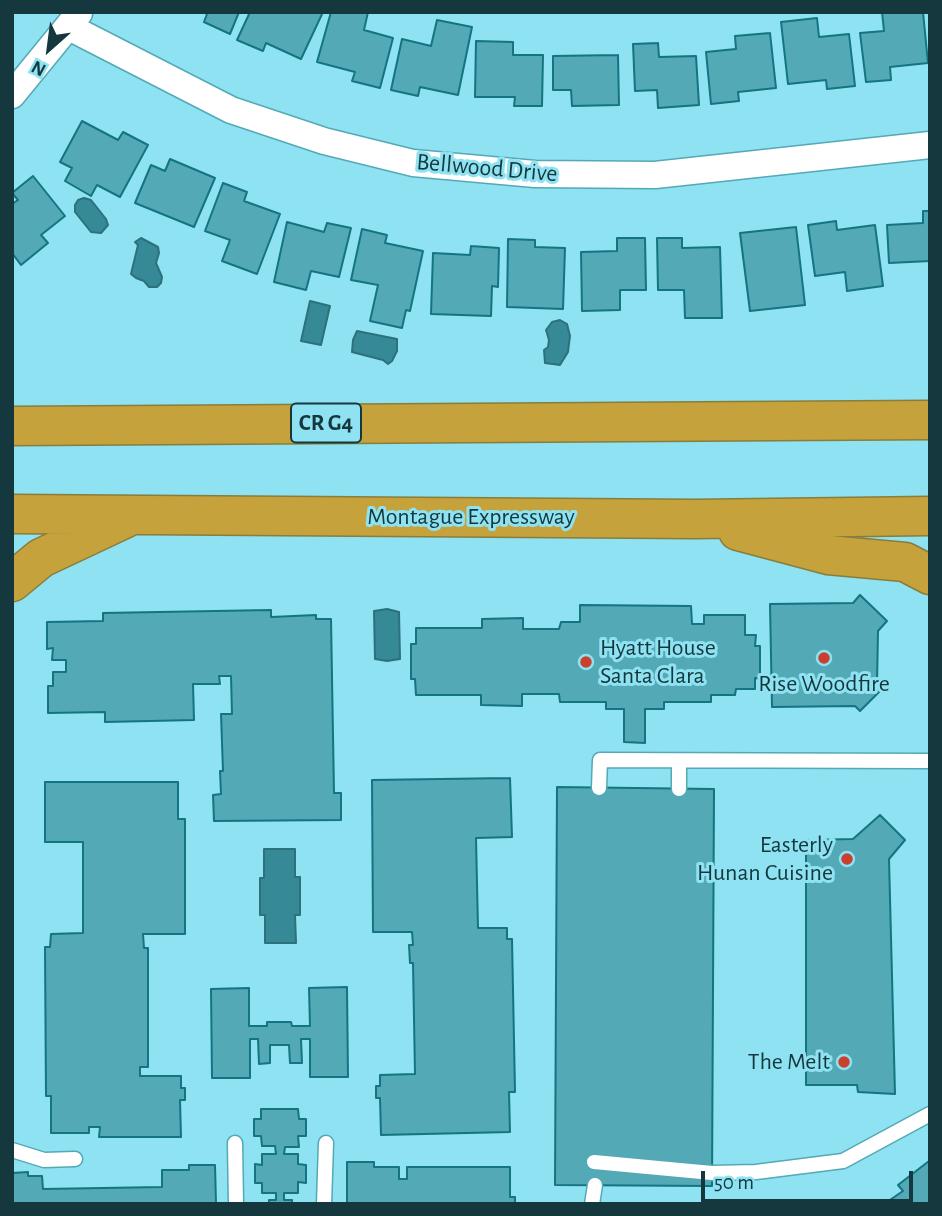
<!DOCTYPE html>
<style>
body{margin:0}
#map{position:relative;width:942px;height:1216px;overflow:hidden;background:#8ee2f1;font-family:"Alegreya Sans",sans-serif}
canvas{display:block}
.frame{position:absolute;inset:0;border:14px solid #14383e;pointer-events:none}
.north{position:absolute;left:14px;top:14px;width:70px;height:70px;-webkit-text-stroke:5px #8ee2f1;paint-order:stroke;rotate:208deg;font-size:19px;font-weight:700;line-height:28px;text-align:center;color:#14383e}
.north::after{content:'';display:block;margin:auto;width:24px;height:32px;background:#14383e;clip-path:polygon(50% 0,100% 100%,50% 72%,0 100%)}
.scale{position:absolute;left:701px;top:1171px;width:212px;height:32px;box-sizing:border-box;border:4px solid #14383e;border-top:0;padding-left:9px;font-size:21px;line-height:24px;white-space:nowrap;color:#14383e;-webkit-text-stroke:5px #8ee2f1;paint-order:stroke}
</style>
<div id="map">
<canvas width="942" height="1216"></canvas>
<div class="frame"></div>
<div class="north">N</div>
<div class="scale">50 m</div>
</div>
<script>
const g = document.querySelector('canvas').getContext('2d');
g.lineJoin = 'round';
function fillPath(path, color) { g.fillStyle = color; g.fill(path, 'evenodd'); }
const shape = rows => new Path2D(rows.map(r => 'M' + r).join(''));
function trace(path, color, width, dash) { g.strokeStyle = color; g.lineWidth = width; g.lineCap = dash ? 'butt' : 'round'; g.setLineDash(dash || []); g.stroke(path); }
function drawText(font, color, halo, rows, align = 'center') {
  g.font = font + ' "Alegreya Sans",sans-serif'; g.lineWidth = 6; g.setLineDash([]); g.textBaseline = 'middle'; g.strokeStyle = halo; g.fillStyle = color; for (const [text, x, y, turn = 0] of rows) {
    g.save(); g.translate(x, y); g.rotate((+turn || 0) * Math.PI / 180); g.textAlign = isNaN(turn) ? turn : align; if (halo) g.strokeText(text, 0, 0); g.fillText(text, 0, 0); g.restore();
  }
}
const water = shape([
 [84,198,91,200,106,219,108,225,101,233,91,232,75,212,75,205,78,200,84,198],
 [141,238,158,247,159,253,156,263,162,277,161,283,157,287,149,287,144,281,136,278,131,274,138,245,135,242,141,238],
 [310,301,330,306,321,345,301,341,310,301],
 [560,320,567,324,570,336,568,352,560,365,545,363,544,350,548,347,549,340,546,330,552,322,560,320],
 [357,331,397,339,397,351,392,361,388,364,383,360,352,352,353,340,357,331],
 [387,609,399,612,400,659,387,661,375,659,374,611,387,609],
 [264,849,295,849,295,877,300,877,300,915,295,915,296,943,265,943,265,915,260,915,260,878,264,878,264,849]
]);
fillPath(water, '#368997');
trace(water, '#2c717c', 2);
const building = shape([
 [203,12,239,12,230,34,204,22,207,14,203,12],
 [250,12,323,12,301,59,266,43,263,51,237,40,250,12],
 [331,12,368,12,364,30,393,38,380,88,352,81,355,72,317,62,331,12],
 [882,12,923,12,928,63,890,67,891,80,866,82,860,33,884,31,882,12],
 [817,18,819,37,849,34,855,86,827,89,826,80,788,84,781,22,817,18],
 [437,20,472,27,458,95,420,87,418,96,391,90,402,39,431,46,437,20],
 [770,33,776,88,738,92,739,101,711,104,706,52,736,49,735,36,770,33],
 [476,41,513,42,513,55,543,55,542,106,514,106,515,97,475,97,476,41],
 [658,43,659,57,696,56,699,105,658,108,657,90,635,91,633,44,658,43],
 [618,55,619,105,572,106,571,90,553,90,553,56,618,55],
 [82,121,118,140,123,132,148,145,120,197,97,185,91,196,65,181,72,168,60,162,82,121],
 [170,159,215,178,194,227,135,203,151,165,165,171,170,159],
 [33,176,65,216,41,235,48,243,21,265,12,253,12,204,18,200,12,193,33,176],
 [223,183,247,192,244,201,280,214,257,274,222,261,230,240,205,231,223,183],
 [923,211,930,211,930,261,889,263,887,225,923,223,923,211],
 [836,221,837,230,875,225,883,286,847,291,845,272,815,276,808,225,836,221],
 [287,222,324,232,327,223,351,228,339,277,311,271,306,290,274,282,287,222],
 [796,227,805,305,750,311,740,233,796,227],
 [362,229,387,235,385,243,423,251,410,311,406,310,402,328,370,321,378,285,351,280,362,229],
 [617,238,645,238,646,290,620,290,620,310,582,311,581,252,617,251,617,238],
 [657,238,682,238,682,248,720,247,722,318,685,318,684,290,658,290,657,238],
 [508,239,535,240,535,247,565,248,563,309,507,307,508,239],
 [471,246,499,248,498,287,492,286,491,316,431,314,433,253,470,255,471,246],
 [860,595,887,621,878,631,877,685,880,691,860,711,855,706,772,707,770,604,853,603,860,595],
 [580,605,691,606,692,624,704,624,704,615,745,615,745,635,756,635,755,646,760,646,760,679,755,678,755,689,736,689,735,695,711,695,711,702,664,702,664,709,645,709,645,743,624,742,624,709,606,709,606,702,560,702,559,694,522,694,522,706,481,705,481,695,416,695,415,679,411,679,411,644,416,644,416,628,482,628,482,619,523,618,523,629,559,629,561,622,580,622,580,605],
 [271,610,271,617,316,615,316,619,331,619,334,793,341,793,341,820,214,821,213,795,221,794,220,771,223,771,221,714,232,714,231,676,219,676,220,684,193,684,194,720,105,722,105,712,48,713,48,686,53,686,53,672,66,672,66,660,52,660,53,648,47,649,47,622,103,621,103,613,271,610],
 [510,778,512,837,476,838,478,928,507,928,507,939,512,939,515,1092,509,1092,510,1132,381,1135,380,1098,376,1098,376,1086,380,1086,380,1075,415,1074,413,963,410,963,409,945,413,945,412,932,373,932,372,780,510,778],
 [45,782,178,782,178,819,185,819,185,934,143,934,144,948,148,948,148,1067,140,1067,140,1076,181,1076,181,1088,185,1088,185,1100,180,1100,181,1137,99,1137,100,1127,89,1127,89,1133,51,1133,51,1096,46,1096,45,947,50,947,51,934,83,933,83,842,45,842,45,782],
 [557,787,714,789,712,1186,555,1185,557,787],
 [880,815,905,840,889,859,895,1094,858,1092,857,1085,806,1085,806,840,853,839,880,815],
 [347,987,348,1077,310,1077,310,1039,301,1039,302,1063,290,1063,289,1045,270,1045,270,1063,259,1064,258,1039,250,1039,250,1078,212,1078,211,989,249,988,249,1026,267,1026,267,1022,291,1022,292,1026,310,1026,309,988,347,987],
 [261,1109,298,1109,299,1119,306,1119,306,1136,298,1136,299,1147,285,1147,284,1154,298,1154,298,1164,306,1165,306,1183,298,1182,298,1193,284,1193,284,1200,292,1200,292,1204,269,1204,269,1200,276,1200,276,1193,262,1193,262,1183,255,1183,255,1164,262,1165,262,1154,276,1154,275,1146,262,1146,261,1136,254,1136,254,1119,261,1119,261,1109],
 [929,1161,930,1204,884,1204,903,1191,898,1185,929,1161],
 [347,1162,374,1162,374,1167,399,1167,399,1179,407,1179,407,1167,510,1167,510,1197,515,1197,515,1204,345,1204,347,1203,347,1162],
 [189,1165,215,1165,216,1204,12,1204,12,1173,28,1172,28,1176,42,1176,43,1189,162,1187,162,1170,189,1170,189,1165]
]);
fillPath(building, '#54a9b7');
trace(building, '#137482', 2);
const lane = shape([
 [679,761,679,789],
 [599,788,600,760,930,761],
 [235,1143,236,1204],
 [12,1150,44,1160,75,1159],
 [594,1162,712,1173,756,1172,843,1161,930,1114],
 [324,1204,326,1143],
 [592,1204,595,1185]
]);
const street = shape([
 [69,27,231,110,324,141,413,163,535,174,655,175,930,145],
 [12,95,79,13]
]);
const highway = shape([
 [12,426,930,420],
 [12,514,695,519,930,516],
 [738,531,828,555,905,562,930,575],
 [12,582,41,558,126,518]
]);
trace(lane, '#54a9b7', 17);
trace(street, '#54a9b7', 29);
trace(highway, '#877d3c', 41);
trace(lane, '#fff', 14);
trace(street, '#fff', 26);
trace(highway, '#c5a23b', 38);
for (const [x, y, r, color] of [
 [824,658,7,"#cb3f2f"],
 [586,662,7,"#cb3f2f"],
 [847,859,7,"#cb3f2f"],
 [844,1062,7,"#cb3f2f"]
]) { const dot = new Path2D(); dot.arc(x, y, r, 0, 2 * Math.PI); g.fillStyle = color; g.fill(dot); trace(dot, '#8ee2f1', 2.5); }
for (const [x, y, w] of [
 [326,423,70]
]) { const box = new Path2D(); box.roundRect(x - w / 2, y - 19.5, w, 39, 5); g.fillStyle = '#8ee2f1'; g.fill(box); trace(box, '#14383e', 2); }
drawText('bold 23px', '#14383e', null, [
 ["CR G4",326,423]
]);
drawText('24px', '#14383e', '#8ee2f1', [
 ["Bellwood Drive",487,168,5],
 ["Montague Expressway",471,517]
]);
drawText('24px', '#14383e', '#8ee2f1', [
 ["Hyatt House",600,648,"left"],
 ["Santa Clara",600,676,"left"],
 ["Rise Woodfire",824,684,"center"],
 ["Easterly",833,845],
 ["Hunan Cuisine",833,873],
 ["The Melt",830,1062]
], 'right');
</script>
